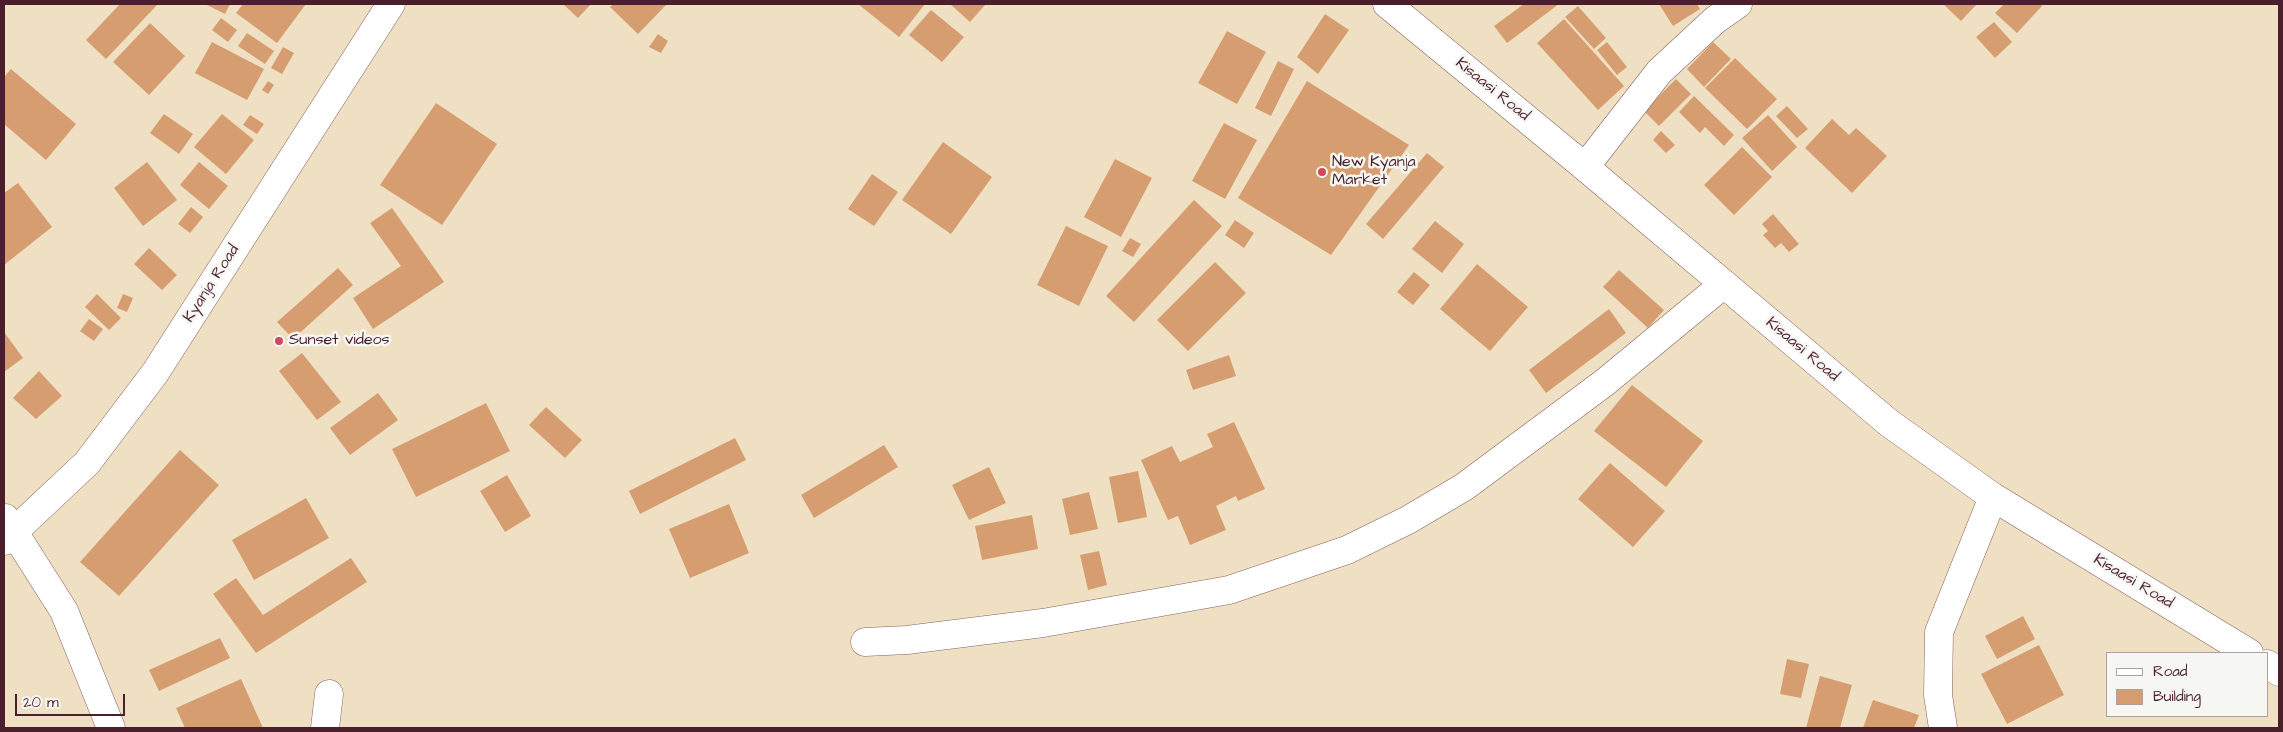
<!DOCTYPE html>
<style>
body{margin:0}
#map{position:relative;width:2283px;height:732px;overflow:hidden;background:#f0e0c3;font-family:"Architects Daughter",sans-serif}
canvas{display:block}
.frame{position:absolute;inset:0;border:5px solid #4a1f2b;pointer-events:none}
.legend{position:absolute;left:2106px;top:652px;width:162px;height:65px;box-sizing:border-box;background:#f6f6f2;border:1px solid #b1a0a2;margin:0;padding:6px 9px;list-style:none;font-size:15px;color:#4a1f2b}
.legend li{display:flex;align-items:center;gap:10px;height:25px}
.legend b{width:25px;border:1px solid #b1a0a2}
.scale{position:absolute;left:15px;top:694px;width:110px;height:22px;box-sizing:border-box;border:2px solid #4a1f2b;border-top:0;padding-left:6px;font-size:15px;line-height:18px;white-space:nowrap;color:#4a1f2b;-webkit-text-stroke:4px #f6f6f2;paint-order:stroke}
</style>
<div id="map">
<canvas width="2283" height="732"></canvas>
<div class="frame"></div>
<ul class="legend">
<li><b style="height:6px;background:#fff"></b>Road</li>
<li><b style="height:14px;background:#d69e70"></b>Building</li>
</ul>
<div class="scale">20 m</div>
</div>
<script>
const g = document.querySelector('canvas').getContext('2d');
g.lineJoin = 'round';
function fillPath(path, color) { g.fillStyle = color; g.fill(path, 'evenodd'); }
const shape = rows => new Path2D(rows.map(r => 'M' + r).join(''));
function trace(path, color, width, dash) { g.strokeStyle = color; g.lineWidth = width; g.lineCap = dash ? 'butt' : 'round'; g.setLineDash(dash || []); g.stroke(path); }
function drawText(font, color, halo, rows, align = 'center') {
  g.font = font + ' "Architects Daughter",sans-serif'; g.lineWidth = 5; g.setLineDash([]); g.textBaseline = 'middle'; g.strokeStyle = halo; g.fillStyle = color; for (const [text, x, y, turn = 0] of rows) {
    g.save(); g.translate(x, y); g.rotate((+turn || 0) * Math.PI / 180); g.textAlign = isNaN(turn) ? turn : align; if (halo) g.strokeText(text, 0, 0); g.fillText(text, 0, 0); g.restore();
  }
}
fillPath(shape([
 [120,4,158,4,106,59,86,40],
 [205,4,230,4,225,14],
 [243,4,306,4,277,43,236,13],
 [563,4,591,4,578,18],
 [613,4,667,4,638,34,610,7],
 [858,4,925,4,899,37],
 [950,4,986,4,970,22],
 [1524,4,1559,4,1507,43,1494,26],
 [1659,4,1697,4,1700,9,1673,26],
 [1943,4,1975,4,1976,5,1961,21],
 [2004,4,2040,4,2042,6,2017,33,1995,13],
 [1578,6,1606,38,1594,49,1565,17],
 [931,10,964,37,942,62,909,35],
 [1325,14,1349,30,1318,74,1297,57],
 [221,18,237,30,228,42,212,30],
 [1564,19,1624,86,1598,110,1537,43],
 [1994,22,2012,42,1995,58,1976,37],
 [150,23,185,56,149,95,113,62],
 [1227,31,1266,52,1237,104,1198,83],
 [247,33,274,51,265,64,238,46],
 [658,34,668,41,661,53,649,47],
 [212,42,264,69,247,100,195,73],
 [1607,42,1627,67,1617,75,1597,50],
 [1713,42,1731,59,1704,87,1687,69],
 [283,47,294,53,282,74,271,68],
 [1735,58,1777,99,1747,129,1705,88],
 [1278,61,1294,69,1271,116,1255,108],
 [11,69,76,124,46,160,4,124,4,77],
 [1676,79,1691,94,1659,126,1644,111],
 [268,81,274,85,268,94,262,90],
 [1307,81,1409,145,1331,255,1238,198],
 [1694,96,1734,135,1724,146,1705,127,1700,133,1679,112],
 [436,103,497,144,442,225,380,185],
 [1787,106,1808,129,1797,138,1776,116],
 [164,114,193,134,179,154,150,133],
 [222,114,254,140,226,174,194,147],
 [250,115,264,124,257,134,243,125],
 [1768,115,1797,147,1772,171,1742,138],
 [1832,119,1849,135,1856,128,1887,156,1852,193,1805,148],
 [1224,123,1257,140,1225,199,1192,181],
 [1661,131,1675,145,1666,153,1653,140],
 [943,142,992,177,951,234,902,200],
 [1742,147,1772,177,1734,215,1704,185],
 [1427,153,1444,167,1383,239,1366,224],
 [1115,159,1152,178,1121,237,1084,217],
 [147,162,177,200,143,226,114,188],
 [199,162,228,186,209,209,180,185],
 [872,174,898,192,874,226,848,209],
 [18,183,52,227,4,265,4,193],
 [1194,200,1222,226,1134,322,1106,296],
 [191,207,203,217,190,233,178,224],
 [392,208,444,282,373,329,353,298,401,266,370,223],
 [1773,214,1799,244,1789,252,1781,243,1775,248,1763,235,1768,231,1762,224],
 [1235,220,1254,233,1244,248,1225,235],
 [1435,221,1464,244,1442,273,1412,249],
 [1066,226,1108,246,1079,306,1037,285],
 [1130,238,1141,244,1133,257,1122,251],
 [149,248,177,275,162,290,134,264],
 [1215,262,1246,293,1188,351,1157,320],
 [1477,264,1528,307,1490,351,1440,309],
 [338,268,353,285,293,339,277,322],
 [1619,270,1664,310,1648,328,1603,287],
 [1414,272,1430,285,1413,305,1397,292],
 [97,294,121,318,109,330,85,307],
 [123,294,133,298,127,312,117,308],
 [1609,309,1626,333,1546,393,1529,370],
 [89,319,103,329,94,341,80,331],
 [4,332,23,358,4,372],
 [302,353,341,402,317,420,279,371],
 [1229,355,1236,376,1193,390,1186,370],
 [39,371,62,396,36,419,13,398],
 [1632,385,1703,441,1666,487,1594,431],
 [378,393,398,420,350,455,330,428],
 [486,403,510,451,416,497,392,449],
 [546,407,582,440,565,458,529,425],
 [1234,422,1265,489,1238,501,1236,496,1216,506,1226,530,1190,545,1178,516,1168,520,1141,460,1172,446,1180,462,1213,447,1207,434],
 [735,438,746,460,640,514,629,491],
 [884,445,898,467,814,518,801,495],
 [180,450,219,485,119,596,80,562],
 [1610,463,1665,511,1633,547,1578,499],
 [989,467,1006,503,969,520,952,485],
 [1138,471,1147,517,1118,523,1109,477],
 [507,475,531,516,505,532,480,491],
 [1089,492,1098,529,1070,535,1062,499],
 [306,498,329,538,254,580,232,540],
 [729,504,749,553,690,578,669,529],
 [1032,515,1038,549,982,560,975,526],
 [1099,551,1107,585,1088,590,1080,555],
 [351,558,367,582,256,653,213,594,236,578,263,615],
 [2023,616,2035,639,1997,659,1985,636],
 [220,638,230,658,159,691,149,670],
 [2039,645,2064,695,2007,724,1981,674],
 [1787,659,1809,664,1801,698,1780,694],
 [1820,676,1852,685,1840,728,1806,728],
 [241,679,263,728,185,728,176,708],
 [1873,700,1919,715,1914,728,1863,728]
]), '#d69e70');
const minor = shape([
 [1585,167,1659,72,1715,20,1738,4],
 [5,518,64,611,111,728],
 [4,541,87,463,155,373,391,4],
 [865,642,907,640,1043,623,1229,590,1347,550,1408,520,1464,487,1604,383,1724,284],
 [325,728,329,694],
 [1943,728,1938,695,1939,632,1993,497]
]);
const major = shape([
 [1387,4,1585,167,1889,423,1993,497,2249,653],
 [2267,664,2279,672]
]);
trace(minor, '#846360', 29);
trace(major, '#846360', 29);
trace(minor, '#fff', 28);
trace(major, '#fff', 28);
for (const [x, y, r, color] of [
 [1322,172,5,"#d1495b"],
 [279,341,5,"#d1495b"]
]) { const dot = new Path2D(); dot.arc(x, y, r, 0, 2 * Math.PI); g.fillStyle = color; g.fill(dot); trace(dot, '#f6f6f2', 2); }
drawText('16px', '#4a1f2b', '#f6f6f2', [
 ["Kisaasi Road",1492,90,39],
 ["Kyanja Road",212,284,-57],
 ["Kisaasi Road",1802,350,40],
 ["Kisaasi Road",2133,582,31]
]);
drawText('16px', '#4a1f2b', '#f6f6f2', [
 ["New Kyanja",1332,163],
 ["Market",1332,181],
 ["Sunset videos",289,341]
], 'left');
</script>
